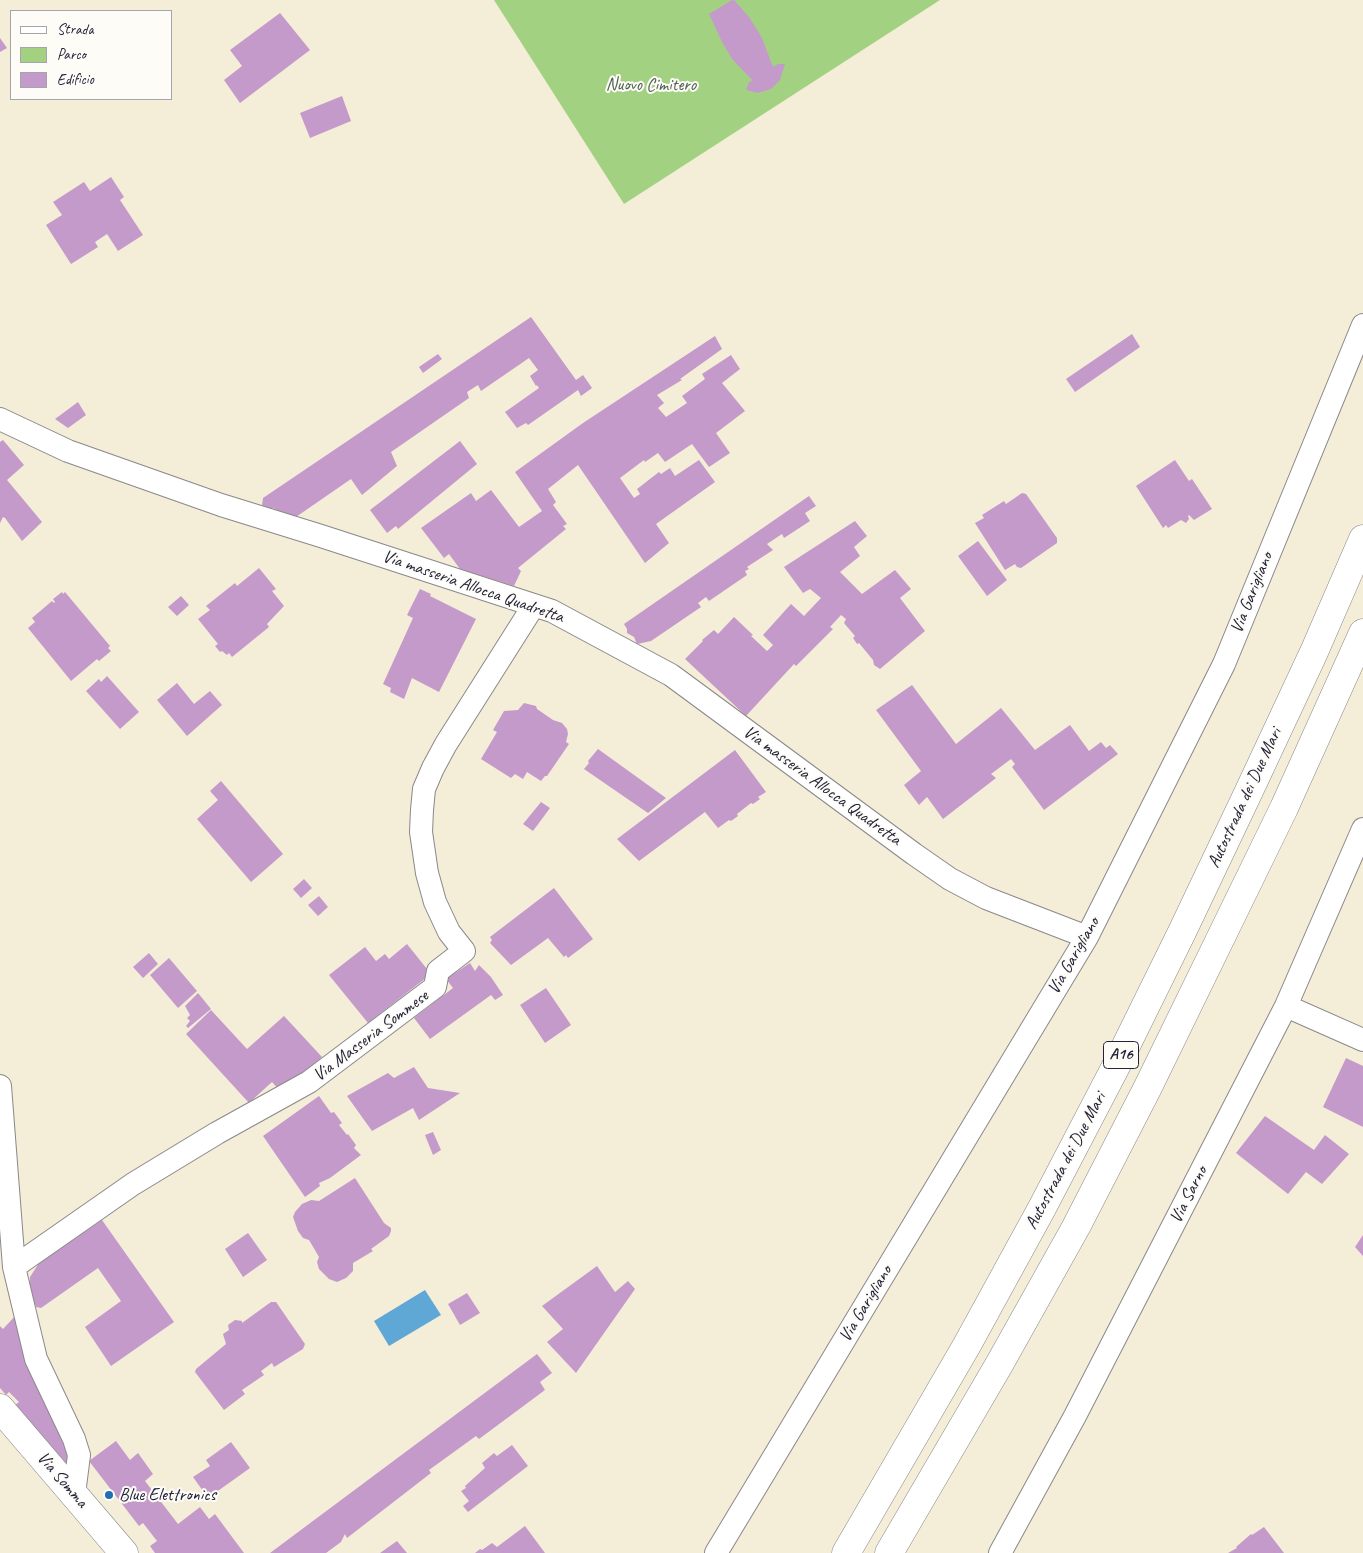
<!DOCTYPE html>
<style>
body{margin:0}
#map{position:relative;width:1363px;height:1553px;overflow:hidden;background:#f4edd8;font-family:Caveat,sans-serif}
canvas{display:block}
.legend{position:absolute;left:10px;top:10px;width:162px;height:90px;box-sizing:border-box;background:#fdfcf7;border:1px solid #a5a5ac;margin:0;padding:6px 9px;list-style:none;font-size:15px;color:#22223b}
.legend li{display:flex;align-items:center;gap:10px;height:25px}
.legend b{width:25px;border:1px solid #a5a5ac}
</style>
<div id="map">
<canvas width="1363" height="1553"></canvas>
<ul class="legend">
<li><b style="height:6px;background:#fff"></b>Strada</li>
<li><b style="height:14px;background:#a2d281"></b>Parco</li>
<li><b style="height:14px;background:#c49acb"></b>Edificio</li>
</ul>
</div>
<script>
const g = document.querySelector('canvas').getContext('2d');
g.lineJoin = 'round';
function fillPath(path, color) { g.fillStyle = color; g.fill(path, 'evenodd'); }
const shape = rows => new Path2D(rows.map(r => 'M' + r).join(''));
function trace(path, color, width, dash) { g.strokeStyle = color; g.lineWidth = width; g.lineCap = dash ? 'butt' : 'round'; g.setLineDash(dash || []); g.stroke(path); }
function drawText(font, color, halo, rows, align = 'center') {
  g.font = font + ' Caveat,sans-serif'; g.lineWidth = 4; g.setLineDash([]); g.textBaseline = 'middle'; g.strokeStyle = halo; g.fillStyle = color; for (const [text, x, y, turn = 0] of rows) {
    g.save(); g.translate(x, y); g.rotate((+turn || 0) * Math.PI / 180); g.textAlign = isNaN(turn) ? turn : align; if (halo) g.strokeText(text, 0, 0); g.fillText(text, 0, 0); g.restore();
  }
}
fillPath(shape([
 [494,0,940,0,624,204]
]), '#a2d281');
fillPath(shape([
 [425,1290,441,1315,389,1346,374,1321]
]), '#5fa8d6');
fillPath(shape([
 [732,0,734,0,749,17,762,38,773,67,778,64,785,64,780,80,771,89,758,93,746,90,749,82,753,81,732,59,721,40,709,14],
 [280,13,310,50,240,103,224,80,242,66,230,50],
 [0,38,7,48,0,52],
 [342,96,351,121,310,138,300,113],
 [111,177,124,197,120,200,143,235,118,251,107,234,95,242,98,247,71,264,46,225,62,215,53,202,84,182,90,191],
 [531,317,576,380,583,375,592,388,581,396,578,390,528,425,526,423,517,428,505,412,539,388,537,385,536,386,530,376,538,370,529,358,481,391,478,385,467,392,469,398,391,452,397,466,362,495,351,479,293,519,273,508,270,511,262,505,263,498],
 [1132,334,1140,347,1075,392,1066,379],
 [715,336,722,349,680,379,682,380,657,395,664,403,658,408,666,417,687,403,682,396,705,379,702,374,731,355,740,369,722,383,745,411,716,433,730,453,709,467,692,444,665,462,658,453,645,462,644,460,620,478,634,498,640,494,637,489,659,472,661,474,670,468,675,476,699,460,715,482,656,524,669,543,645,563,578,465,548,489,556,502,553,505,567,524,563,526,566,529,518,568,521,571,514,586,460,569,449,554,444,558,421,528,471,493,476,501,491,490,519,527,542,511,515,472,583,423],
 [438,354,442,359,423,373,419,367],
 [78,402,86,415,68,428,55,419],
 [3,440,24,465,7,480,42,522,22,541,5,518,3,517,0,523,0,442],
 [460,441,477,464,398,529,396,526,387,533,370,510],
 [1175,460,1189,481,1192,479,1212,509,1194,520,1189,515,1188,516,1189,519,1186,523,1181,520,1168,528,1166,525,1163,528,1136,486],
 [1022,493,1026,494,1057,538,1057,543,1021,568,1017,567,1015,564,1005,570,975,523,984,518,982,515,1004,501,1006,504],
 [809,496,816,506,805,513,810,521,784,538,782,534,767,544,773,550,747,567,749,569,745,571,747,575,709,601,706,597,698,603,701,607,651,641,637,644,634,637,627,633,627,629,624,624],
 [855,521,867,536,854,547,860,556,840,572,862,594,895,570,911,589,900,598,925,631,880,669,874,665,873,660,859,643,857,644,853,638,855,636,844,623,846,619,841,615,830,627,833,629,796,666,794,664,746,716,685,659,703,641,702,640,714,630,718,634,734,617,753,635,751,636,767,651,773,645,763,635,791,604,804,616,821,598,810,589,803,593,784,567],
 [978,541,1007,580,987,596,958,556],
 [259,568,276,589,272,591,284,606,267,624,269,627,232,657,229,653,227,655,222,651,220,652,215,646,218,644,198,619,210,610,206,606,235,583,237,586],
 [420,589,431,594,430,596,476,619,439,692,412,678,404,699,390,692,391,688,383,684,413,618,407,615],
 [62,592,63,594,65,592,110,646,108,648,111,651,99,661,97,659,71,681,28,628,35,622,32,618,52,601,54,603,55,602,53,599],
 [181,596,189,605,177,616,168,607],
 [107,676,139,712,120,729,86,691,99,679,101,682],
 [177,683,194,704,210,691,222,705,187,736,157,700],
 [912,685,956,744,1001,708,1035,750,1070,725,1089,751,1101,742,1106,748,1110,745,1118,754,1044,810,1012,767,1015,764,1011,759,991,774,996,778,943,819,927,797,919,805,904,785,921,771,876,710],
 [524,703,536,706,537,709,553,720,562,723,567,729,568,734,566,742,569,744,547,776,545,776,541,781,527,772,523,779,515,774,511,778,481,759,497,732,493,730,504,711,518,710],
 [598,749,666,798,648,813,584,769,589,763,588,761],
 [735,750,766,792,758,797,760,799,753,804,751,803,737,814,738,816,731,821,729,820,718,828,705,812,639,861,617,839],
 [221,781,283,854,251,882,197,819,218,800,210,791],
 [541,802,550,808,533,831,523,824],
 [304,879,312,888,301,898,293,889],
 [554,888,593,939,568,958,566,955,564,957,548,938,511,965,490,943,492,940,490,937],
 [319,896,328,907,318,916,308,905],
 [407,944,431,974,368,1023,329,975,365,947,376,961,385,954,389,959],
 [149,953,158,964,143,978,133,967],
 [169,958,197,991,178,1008,150,975],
 [470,963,475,971,479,965,491,977,503,995,495,1000,491,995,430,1039,414,1018,453,988,446,979],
 [546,988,571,1025,545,1043,520,1005],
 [198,993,211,1009,188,1028,186,1026,190,1021,187,1018,190,1015,185,1006],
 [211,1010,247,1049,284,1016,322,1057,282,1093,272,1082,249,1103,186,1034],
 [1346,1058,1363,1066,1363,1127,1323,1107],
 [414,1067,428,1088,460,1093,419,1120,413,1108,372,1131,347,1096,388,1073,394,1078],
 [319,1096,331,1113,334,1112,342,1123,339,1125,347,1135,348,1134,356,1145,354,1148,361,1155,330,1178,319,1183,320,1186,305,1197,263,1136],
 [1265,1116,1314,1150,1325,1135,1349,1154,1322,1184,1306,1172,1288,1194,1236,1153],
 [433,1132,441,1150,433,1155,425,1135],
 [355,1178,384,1223,391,1228,391,1231,389,1236,371,1249,373,1251,353,1263,353,1271,346,1278,337,1282,329,1279,319,1269,317,1262,319,1257,309,1240,303,1238,298,1231,293,1217,295,1212,302,1204,311,1200,319,1201],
 [102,1220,174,1322,111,1366,85,1327,121,1301,98,1268,41,1308,36,1307,29,1287,30,1277,39,1263],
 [248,1233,267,1260,243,1277,225,1249],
 [1363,1235,1363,1256,1355,1247],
 [597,1266,615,1292,628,1281,635,1289,576,1373,547,1342,563,1329,542,1306],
 [467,1293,480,1313,460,1325,448,1304],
 [271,1302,276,1302,305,1344,303,1349,274,1367,272,1363,261,1371,264,1375,242,1390,245,1394,224,1410,195,1372,196,1369,226,1344,223,1334,229,1330,228,1325,235,1320,242,1321,242,1323],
 [17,1314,73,1450,66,1465,15,1405,19,1402,9,1392,6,1395,0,1388,0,1326,3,1329],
 [537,1354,552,1373,540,1382,545,1390,479,1439,476,1436,429,1470,431,1473,347,1538,345,1534,341,1542,326,1553,270,1553],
 [116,1441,130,1460,138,1453,153,1474,145,1481,178,1524,200,1507,209,1519,215,1514,244,1553,155,1553,150,1546,157,1541,143,1523,139,1526,89,1461],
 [231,1442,250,1468,208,1498,193,1477,210,1466,206,1460],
 [512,1445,528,1466,468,1512,463,1506,469,1501,461,1491,466,1488,465,1486,485,1468,482,1463,494,1453,497,1456],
 [525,1526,545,1553,475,1553,480,1549,482,1550,492,1543,497,1547],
 [1264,1527,1284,1553,1228,1553,1237,1548,1236,1547,1251,1534,1252,1535],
 [397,1541,407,1553,380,1553]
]), '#c49acb');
const minor = shape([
 [0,419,68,451,221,505,321,536,552,611,671,675,914,854,950,879,986,898,1087,937],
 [1286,1006,1363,1040],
 [0,1086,14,1267,36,1359,74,1439,79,1455,74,1494],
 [14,1267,133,1184,217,1133,309,1082,435,987,438,971,464,951,449,932,435,902,427,873,421,832,422,810,424,789,433,768,446,744,534,605],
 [716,1553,1087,937,1224,664,1363,325],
 [1000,1553,1075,1416,1286,1006,1363,829]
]);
const tertiary = shape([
 [0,1408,124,1553]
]);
const motorway = shape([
 [846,1553,967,1345,1042,1208,1114,1070,1182,932,1249,791,1314,652,1363,539],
 [889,1553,1000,1363,1076,1227,1148,1087,1284,808,1363,633]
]);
trace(minor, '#8b888a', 24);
trace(tertiary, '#8b888a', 29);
trace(motorway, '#8b888a', 29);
trace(minor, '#fff', 22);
trace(tertiary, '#fff', 28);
trace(motorway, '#fff', 28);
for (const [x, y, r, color] of [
 [109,1495,5,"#1f6fb2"]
]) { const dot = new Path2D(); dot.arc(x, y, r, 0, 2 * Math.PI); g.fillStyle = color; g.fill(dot); trace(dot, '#fdfcf7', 2); }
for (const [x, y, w] of [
 [1121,1055,35]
]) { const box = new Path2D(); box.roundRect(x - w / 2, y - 13.5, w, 27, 4); g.fillStyle = '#fdfcf7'; g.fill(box); trace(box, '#22223b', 1); }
drawText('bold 16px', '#22223b', null, [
 ["A16",1121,1055]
]);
drawText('18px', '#4f6054', '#fdfcf7', [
 ["Nuovo Cimitero",651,85]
]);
drawText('18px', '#22223b', '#fdfcf7', [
 ["Via masseria Allocca Quadretta",473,587,19],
 ["Via Garigliano",1252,593,-68],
 ["Via masseria Allocca Quadretta",822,786,36],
 ["Autostrada dei Due Mari",1245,798,-65],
 ["Via Garigliano",1074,956,-60],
 ["Via Masseria Sommese",371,1036,-37],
 ["Autostrada dei Due Mari",1066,1161,-62],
 ["Via Sarno",1189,1195,-63],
 ["Via Garigliano",866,1304,-59],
 ["Via Somma",62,1480,49]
]);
drawText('18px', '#22223b', '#fdfcf7', [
 ["Blue Elettronics",119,1495]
], 'left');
</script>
